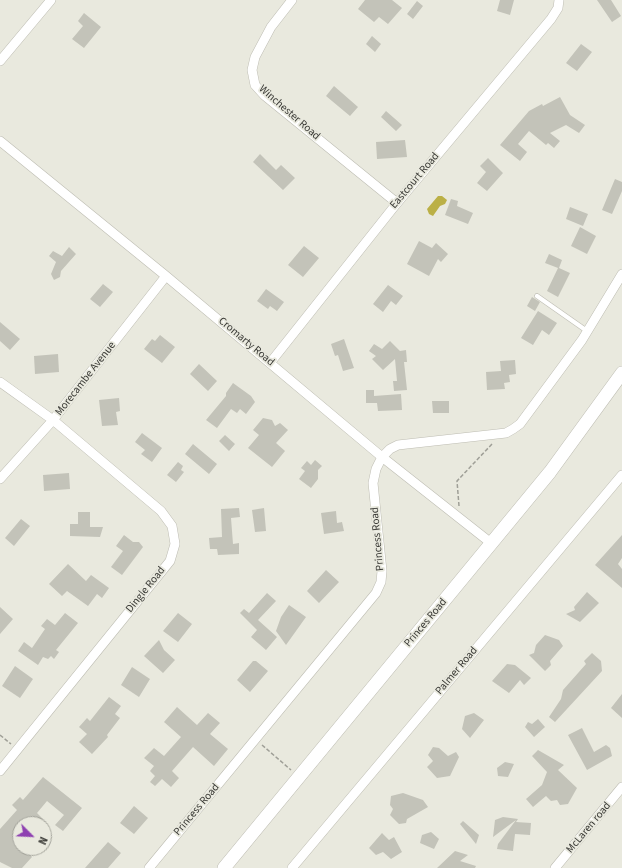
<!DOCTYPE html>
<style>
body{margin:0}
#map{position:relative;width:622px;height:868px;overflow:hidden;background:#e9e9de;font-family:"Source Sans 3",sans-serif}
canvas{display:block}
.north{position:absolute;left:12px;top:816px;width:40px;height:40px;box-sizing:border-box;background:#e9e9de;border:1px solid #a2a29a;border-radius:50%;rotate:114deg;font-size:11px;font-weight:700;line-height:16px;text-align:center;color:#383834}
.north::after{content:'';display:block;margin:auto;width:14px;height:18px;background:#8e40b1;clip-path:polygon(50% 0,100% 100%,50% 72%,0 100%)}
</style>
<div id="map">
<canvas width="622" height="868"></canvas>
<div class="north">N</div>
</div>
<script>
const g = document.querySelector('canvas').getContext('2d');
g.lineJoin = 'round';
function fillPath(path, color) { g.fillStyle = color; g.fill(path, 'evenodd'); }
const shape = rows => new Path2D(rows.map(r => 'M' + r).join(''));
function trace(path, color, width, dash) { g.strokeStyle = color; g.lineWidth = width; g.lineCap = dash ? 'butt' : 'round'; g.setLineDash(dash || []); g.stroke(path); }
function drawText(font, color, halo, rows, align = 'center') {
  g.font = font + ' "Source Sans 3",sans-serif'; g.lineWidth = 3.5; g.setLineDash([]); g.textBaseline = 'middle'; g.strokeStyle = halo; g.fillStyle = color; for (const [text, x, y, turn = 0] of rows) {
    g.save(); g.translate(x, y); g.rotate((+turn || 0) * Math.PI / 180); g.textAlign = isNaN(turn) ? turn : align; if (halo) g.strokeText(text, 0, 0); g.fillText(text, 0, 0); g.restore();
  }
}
fillPath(shape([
 [438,196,442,196,447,200,445,204,440,206,433,216,429,214,427,209]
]), '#bbb046');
fillPath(shape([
 [365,0,392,0,402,8,388,24,379,17,374,22,358,9],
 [500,0,514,0,510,15,497,11],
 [597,0,611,0,621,16,612,22],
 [417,1,423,6,413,19,407,14],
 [84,13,101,27,84,48,72,39,83,26,78,21],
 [372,36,381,44,375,52,366,44],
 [581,44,592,52,577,71,566,63],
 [334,86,358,107,350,116,326,96],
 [560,97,570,115,585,125,579,133,566,125,550,133,560,141,554,148,548,143,546,145,529,131,518,144,527,152,520,161,500,145,529,111,542,104,543,106],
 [386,111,402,125,396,131,381,117],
 [405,140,407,157,377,159,376,142],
 [260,154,276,170,281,165,295,178,283,190,253,162],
 [488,158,503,173,487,191,477,183,486,172,480,166],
 [615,179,622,182,622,191,612,214,602,210],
 [451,199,458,201,457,206,473,213,468,224,445,215],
 [570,207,588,214,583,226,566,219],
 [580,227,596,236,587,254,571,246],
 [419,241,432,248,436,243,448,254,441,262,438,259,429,276,407,264],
 [304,246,319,258,303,277,288,265],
 [69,247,76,254,61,271,60,277,54,280,51,274,56,262,49,256,53,251,62,256],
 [549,254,562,260,559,268,570,273,558,297,547,291,558,268,545,263],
 [103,284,113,292,100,307,90,299],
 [388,285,403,296,396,305,391,301,383,312,373,304],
 [266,289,284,302,277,311,270,306,268,309,257,301],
 [532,297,540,302,535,311,527,306],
 [538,311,557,323,549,335,542,330,533,345,521,338],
 [0,322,20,339,10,350,0,341],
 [160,335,175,347,162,363,144,349,152,339,155,341],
 [344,339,354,368,343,371,338,355,335,356,331,344],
 [390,341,400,351,406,350,407,362,404,362,407,390,394,391,393,381,397,381,395,359,383,370,372,359,376,356,369,351,374,344,382,349],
 [58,354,59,372,35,374,34,356],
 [515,360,516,374,509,375,510,382,504,383,505,389,487,390,486,372,501,371,500,361],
 [199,364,217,381,208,391,190,374],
 [233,383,251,396,255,402,246,414,240,409,237,413,231,409,217,428,206,420,226,396,226,393],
 [366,390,374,390,374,396,401,394,402,410,378,411,377,403,366,403],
 [119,398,120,411,116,412,118,425,102,426,99,400],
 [432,401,449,401,449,413,433,413],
 [263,418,272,420,275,426,280,423,288,430,276,443,285,451,272,467,248,448,259,435,253,430],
 [142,433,162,448,152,462,141,454,145,450,135,442],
 [225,435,235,444,229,451,219,441],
 [193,444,217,464,209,474,185,454],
 [315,460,322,466,318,470,318,479,311,488,299,479,305,471,301,468,307,461,311,465],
 [178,462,183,466,181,470,184,472,176,482,167,475],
 [69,473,70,489,44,491,43,475],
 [239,508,240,517,231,518,233,544,239,543,239,554,218,555,217,549,210,549,209,538,222,537,221,509],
 [264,508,266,531,255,532,252,510],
 [336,511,337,523,342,522,344,531,324,534,321,513],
 [78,512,90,512,90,527,103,527,100,537,70,536,70,524,78,524],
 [21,519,30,526,14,546,5,538],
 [124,535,133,542,139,542,143,547,122,575,111,567,123,551,116,546],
 [622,535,622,558,618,564,622,569,622,588,595,565],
 [68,564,86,581,91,575,109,588,102,598,97,594,88,606,67,591,62,596,49,584],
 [326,570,339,582,319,603,307,591],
 [587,592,599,603,580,622,566,614,575,610,574,607],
 [267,593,276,601,258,620,277,637,266,650,251,637,257,630,240,613,244,609,249,613],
 [289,605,306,617,286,645,276,631,281,617],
 [0,607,13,619,0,634],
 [65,613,78,623,56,650,59,652,54,659,51,656,48,659,43,657,38,665,18,651,24,642,32,648,45,629,41,626,47,619,55,625],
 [178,613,192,624,178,642,163,631],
 [545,635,559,640,563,646,550,661,551,665,545,671,529,655,534,653,536,645],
 [159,640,164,650,175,660,163,673,144,656],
 [592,653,601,661,602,671,555,722,549,717,561,699,563,690,586,664,584,661],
 [253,661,256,661,268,671,250,692,237,680],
 [507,664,515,665,531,678,524,685,520,680,509,693,492,681],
 [15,666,33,679,20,698,2,686],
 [132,667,150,679,139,697,121,685],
 [622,694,622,718,611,708],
 [109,697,121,706,115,714,120,718,107,735,108,737,92,754,79,742,87,734,79,727,87,718,90,721],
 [177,707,197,725,208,713,220,723,210,734,228,749,214,766,193,747,172,771,179,778,171,787,162,779,155,786,150,782,155,776,150,771,154,766,144,758,154,748,164,756,181,737,164,722],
 [474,713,484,720,470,738,462,729,465,716],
 [538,719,545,727,534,737,525,727,528,722,532,724],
 [582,728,594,752,606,745,610,748,612,756,587,770,568,735],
 [433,747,439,748,448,756,456,752,459,757,450,776,437,778,427,767,433,761,428,755],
 [538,750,564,765,558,770,577,788,568,804,560,805,557,800,551,801,546,796,533,807,526,799,542,785,547,772,532,756],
 [505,762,514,764,508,777,498,776,497,768],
 [43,777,82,808,63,831,55,825,64,815,47,801,37,813,43,819,39,824,20,824,20,831,13,839,20,845,20,848,23,848,32,857,22,868,12,868,0,862,0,829,17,810,12,805,20,797,23,800],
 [403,793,423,800,428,807,407,819,406,823,399,824,390,815,393,809,390,805,391,796],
 [134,806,148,818,134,834,120,823],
 [503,817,518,819,516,822,531,823,530,835,515,834,513,851,497,849,498,844,516,820,493,837,495,820],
 [463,821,479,835,476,844,460,824],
 [431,832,439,839,434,849,420,843,422,835],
 [382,833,389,840,394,837,402,852,391,859,383,852,376,855,369,848],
 [108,842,121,853,108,868,85,868],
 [455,851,468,855,460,861,476,866,475,868,437,868]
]), '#c3c3b9');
const lane = shape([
 [537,296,587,331]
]);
const street = shape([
 [292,0,271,27,255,57,252,70,255,85,264,95,397,203],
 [0,61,51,0],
 [0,141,166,276,382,457,491,543],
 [270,363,397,203,551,19,558,8,559,0],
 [0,382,53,420,161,511,172,526,175,544,170,561,0,771],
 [0,479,53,420,166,276],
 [149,868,376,593,381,582,382,571,373,483,376,469,382,457,390,449,398,445,506,433,513,429,520,424,582,340,622,274],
 [292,868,622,475],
 [555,868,622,787]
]);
const secondary = shape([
 [224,868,550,472,622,373]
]);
trace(lane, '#bdbcb2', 5.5);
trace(street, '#bdbcb2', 10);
trace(secondary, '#bdbcb2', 14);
trace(shape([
 [459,506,457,481,492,444],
 [0,735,11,744],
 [262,745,291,770]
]), '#9f9f97', 1.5, [4, 2]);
trace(lane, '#fff', 4.5);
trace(street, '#fff', 9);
trace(secondary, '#fff', 13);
drawText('11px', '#383834', '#e9e9de', [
 ["Winchester Road",289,113,41],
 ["Eastcourt Road",415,181,-50],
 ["Cromarty Road",246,342,40],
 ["Morecambe Avenue",86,379,-52],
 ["Princess Road",378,539,-95],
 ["Dingle Road",146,590,-51],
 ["Princes Road",426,623,-50],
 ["Palmer Road",457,671,-50],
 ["Princess Road",197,810,-50],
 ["McLaren road",589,828,-50]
]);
</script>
